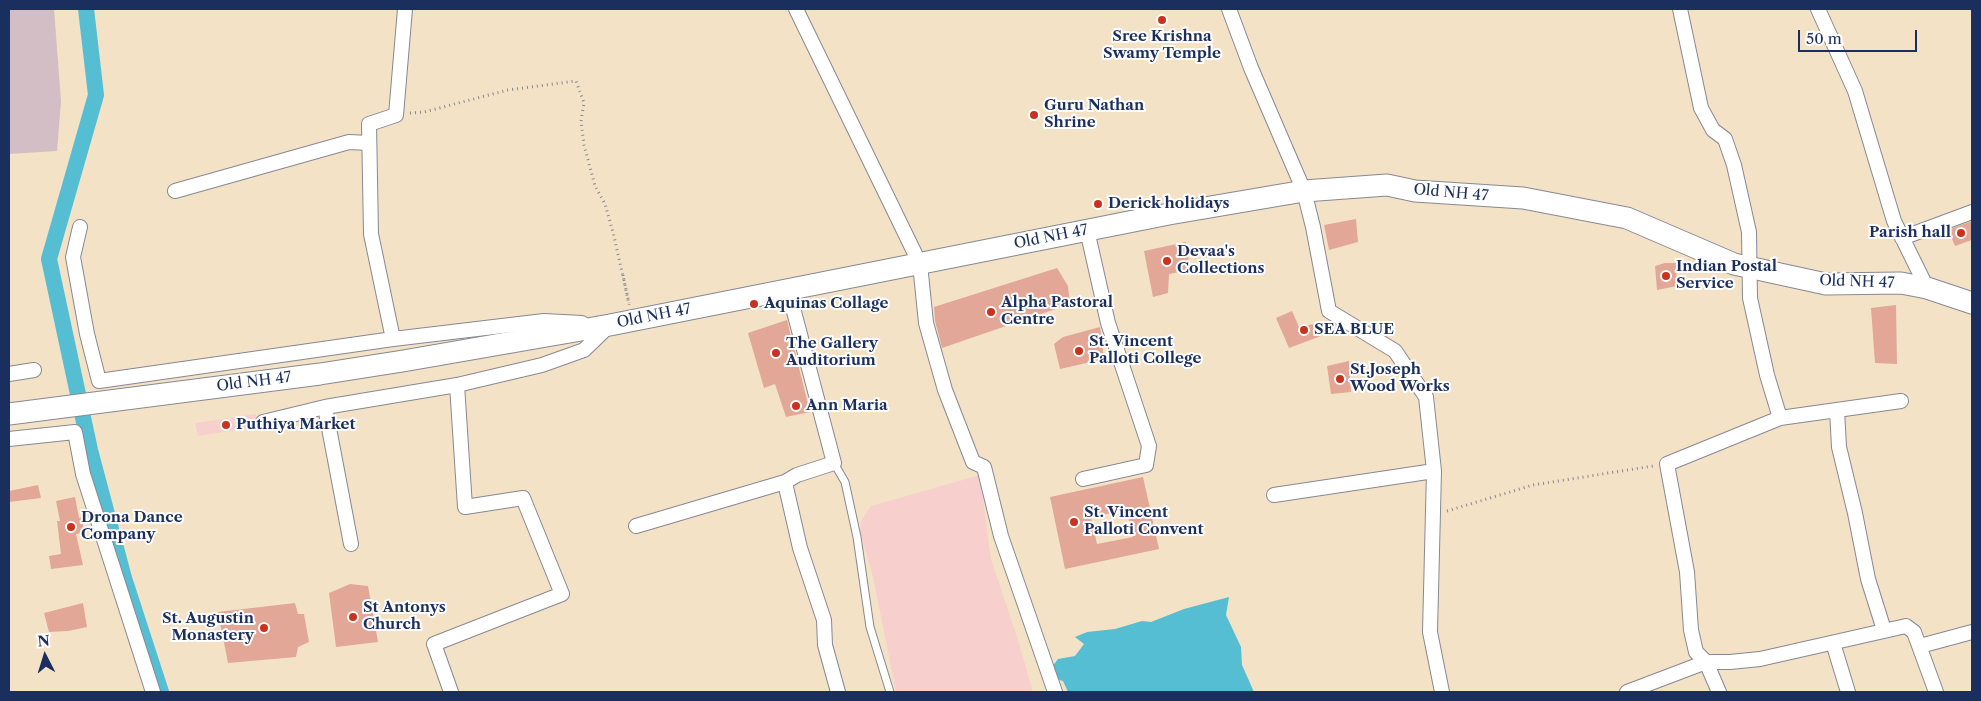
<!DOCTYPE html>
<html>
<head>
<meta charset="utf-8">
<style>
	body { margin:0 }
	#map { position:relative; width:1981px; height:701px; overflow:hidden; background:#f4e2c7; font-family:"Libre Caslon Text",serif }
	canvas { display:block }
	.frame { position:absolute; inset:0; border:10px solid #1b2f5e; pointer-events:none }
	.north { position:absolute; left:20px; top:631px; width:50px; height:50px; -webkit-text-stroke:4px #fff; paint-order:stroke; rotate:355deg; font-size:14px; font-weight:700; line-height:20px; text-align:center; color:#1b2f5e }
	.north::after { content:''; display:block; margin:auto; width:18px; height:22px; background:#1b2f5e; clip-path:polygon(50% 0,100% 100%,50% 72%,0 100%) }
	.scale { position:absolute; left:1798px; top:30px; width:119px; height:22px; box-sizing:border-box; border:2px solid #1b2f5e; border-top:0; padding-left:6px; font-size:15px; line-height:18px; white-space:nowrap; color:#1b2f5e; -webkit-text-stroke:4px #fff; paint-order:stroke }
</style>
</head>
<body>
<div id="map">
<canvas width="1981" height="701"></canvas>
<div class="frame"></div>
<div class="north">N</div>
<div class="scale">50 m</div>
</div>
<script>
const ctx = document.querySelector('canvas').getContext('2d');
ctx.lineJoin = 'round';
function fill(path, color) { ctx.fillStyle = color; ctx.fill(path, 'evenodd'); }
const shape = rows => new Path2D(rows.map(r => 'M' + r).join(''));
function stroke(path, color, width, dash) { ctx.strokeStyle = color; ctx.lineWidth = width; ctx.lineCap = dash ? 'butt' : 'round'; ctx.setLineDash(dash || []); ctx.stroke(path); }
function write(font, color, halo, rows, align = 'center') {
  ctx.font = font + ' "Libre Caslon Text",serif'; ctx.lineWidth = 4; ctx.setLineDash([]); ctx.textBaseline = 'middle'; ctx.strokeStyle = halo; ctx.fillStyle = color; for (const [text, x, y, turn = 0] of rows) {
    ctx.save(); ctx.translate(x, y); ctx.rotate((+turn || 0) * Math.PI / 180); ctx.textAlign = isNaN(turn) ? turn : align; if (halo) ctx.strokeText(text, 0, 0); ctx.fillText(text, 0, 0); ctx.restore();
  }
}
fill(shape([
	[256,414,257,427,198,436,195,423],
	[980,475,991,559,1019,643,1033,692,896,692,873,577,860,533,861,520,871,506]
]), '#f7d0ce');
fill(shape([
	[9,9,54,9,61,101,57,151,9,154]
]), '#d2bec4');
fill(shape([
	[1229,597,1226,615,1241,647,1242,665,1254,692,1068,692,1063,681,1053,678,1052,667,1058,659,1075,656,1084,644,1075,637,1087,632,1115,629,1142,621,1151,622,1184,609]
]), '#55bed2');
stroke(shape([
	[86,9,96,95,49,259,90,450,124,578,161,692]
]), '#55bed2', 16);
fill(shape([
	[1356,219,1358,242,1329,250,1324,225],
	[1972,221,1972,240,1955,246,1948,230],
	[1186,242,1190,270,1169,274,1168,293,1153,297,1144,251],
	[1665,263,1676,263,1677,286,1657,290,1655,266],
	[1057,268,1068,286,1070,304,942,348,935,321,934,307],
	[1896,305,1897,364,1875,363,1871,308],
	[1292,311,1299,327,1323,322,1329,333,1289,348,1276,318],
	[787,320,810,412,786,417,775,384,764,388,748,333],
	[1100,327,1104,359,1060,369,1054,344,1063,337],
	[1349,361,1351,392,1331,394,1327,366],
	[1143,477,1159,549,1065,569,1050,497],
	[1127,510,1133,537,1097,544,1091,517],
	[38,485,41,498,9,502,9,491],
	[75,497,79,518,82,517,84,533,76,534,83,565,51,569,49,556,61,554,57,521,60,521,56,501],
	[350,584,368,586,378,642,336,647,329,593],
	[83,603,87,627,68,631,49,632,44,613],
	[295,603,298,614,304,614,309,642,298,647,296,657,228,663,218,612]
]), '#e2a796');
const lane = shape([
	[834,463,845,482,857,537,870,627,890,692]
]);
const street = shape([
	[405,9,396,115,369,124,371,234,393,339,544,321,582,323],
	[796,9,920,264,926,323,945,390,973,462,984,467,1001,536,1055,692],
	[1229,9,1251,68,1304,191,1313,227,1329,311,1395,351,1426,397,1434,471,1430,632,1442,692],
	[1680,9,1701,108,1713,130,1725,139,1734,165,1749,232,1750,298,1767,375,1780,418,1667,464,1687,572,1691,630,1696,652,1706,662,1730,662,1760,659,1906,626,1914,632,1936,692],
	[1818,9,1855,91,1894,221,1927,288],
	[175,191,349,142,369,143],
	[80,227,73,257,87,334,99,381,393,339],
	[1902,238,1972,212],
	[788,289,834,463,797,475,785,482,786,487,800,548,824,620,825,645,838,692],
	[9,374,34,370],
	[325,407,351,544],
	[1837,410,1839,447,1855,513,1868,579,1884,630],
	[1780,418,1901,401],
	[263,422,325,407,457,385,542,365,584,350,610,325],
	[9,439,75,432,83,474,153,692],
	[1083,479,1146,465,1149,446,1108,323,1087,230],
	[1274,495,1434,471],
	[636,526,785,482],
	[1833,643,1848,692],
	[1920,646,1972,632],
	[451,692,434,644,562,594,523,498,465,507,457,385],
	[1627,692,1706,662,1719,692]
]);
const primary = shape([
	[9,414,320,374,403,361,610,325,1169,214,1304,191,1387,185,1415,191,1523,198,1627,218,1734,264,1826,284,1901,283,1927,288,1972,303]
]);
stroke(lane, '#888892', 9);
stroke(street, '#888892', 16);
stroke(primary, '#888892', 23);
stroke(shape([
	[410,113,424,112,508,90,576,81,584,103,581,121,584,145,595,186,605,204,613,232,629,303],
	[623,275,629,305],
	[1447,511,1533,485,1653,466]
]), '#888892', 3, [1, 4]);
stroke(lane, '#fff', 7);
stroke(street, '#fff', 14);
stroke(primary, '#fff', 21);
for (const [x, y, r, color] of [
	[1162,20,5,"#c8321e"],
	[1034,115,5,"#c8321e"],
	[1098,204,5,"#c8321e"],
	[1961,233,5,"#c8321e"],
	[1167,261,5,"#c8321e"],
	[1666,276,5,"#c8321e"],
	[754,304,5,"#c8321e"],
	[991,312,5,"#c8321e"],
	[1304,330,5,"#c8321e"],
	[1079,351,5,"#c8321e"],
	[776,353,5,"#c8321e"],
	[1340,379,5,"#c8321e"],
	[796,406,5,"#c8321e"],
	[226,425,5,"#c8321e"],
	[1074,522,5,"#c8321e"],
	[71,527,5,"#c8321e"],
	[353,617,5,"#c8321e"],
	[264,628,5,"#c8321e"]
]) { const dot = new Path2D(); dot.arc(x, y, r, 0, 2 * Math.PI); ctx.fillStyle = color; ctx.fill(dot); stroke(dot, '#fff', 2); }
write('bold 15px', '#1b2f5e', '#fff', [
	["Sree Krishna",1162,37,"center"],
	["Swamy Temple",1162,54,"center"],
	["Guru Nathan",1044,106],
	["Shrine",1044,123],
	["Derick holidays",1108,204],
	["Parish hall",1951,233,"right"],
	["Devaa's",1177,252],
	["Collections",1177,269],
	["Indian Postal",1676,267],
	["Service",1676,284],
	["Alpha Pastoral",1001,303],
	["Centre",1001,320],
	["Aquinas Collage",764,304],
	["SEA BLUE",1314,330],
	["St. Vincent",1089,342],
	["Palloti College",1089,359],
	["The Gallery",786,344],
	["Auditorium",786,361],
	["St.Joseph",1350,370],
	["Wood Works",1350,387],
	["Ann Maria",806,406],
	["Puthiya Market",236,425],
	["St. Vincent",1084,513],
	["Palloti Convent",1084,530],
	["Drona Dance",81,518],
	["Company",81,535],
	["St Antonys",363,608],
	["Church",363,625],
	["St. Augustin",254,619,"right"],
	["Monastery",254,636,"right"]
], 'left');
write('15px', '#1b2f5e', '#fff', [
	["Old NH 47",1451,193,5],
	["Old NH 47",1051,237,-11],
	["Old NH 47",1857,282,2],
	["Old NH 47",654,316,-11],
	["Old NH 47",254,382,-7]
]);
</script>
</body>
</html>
